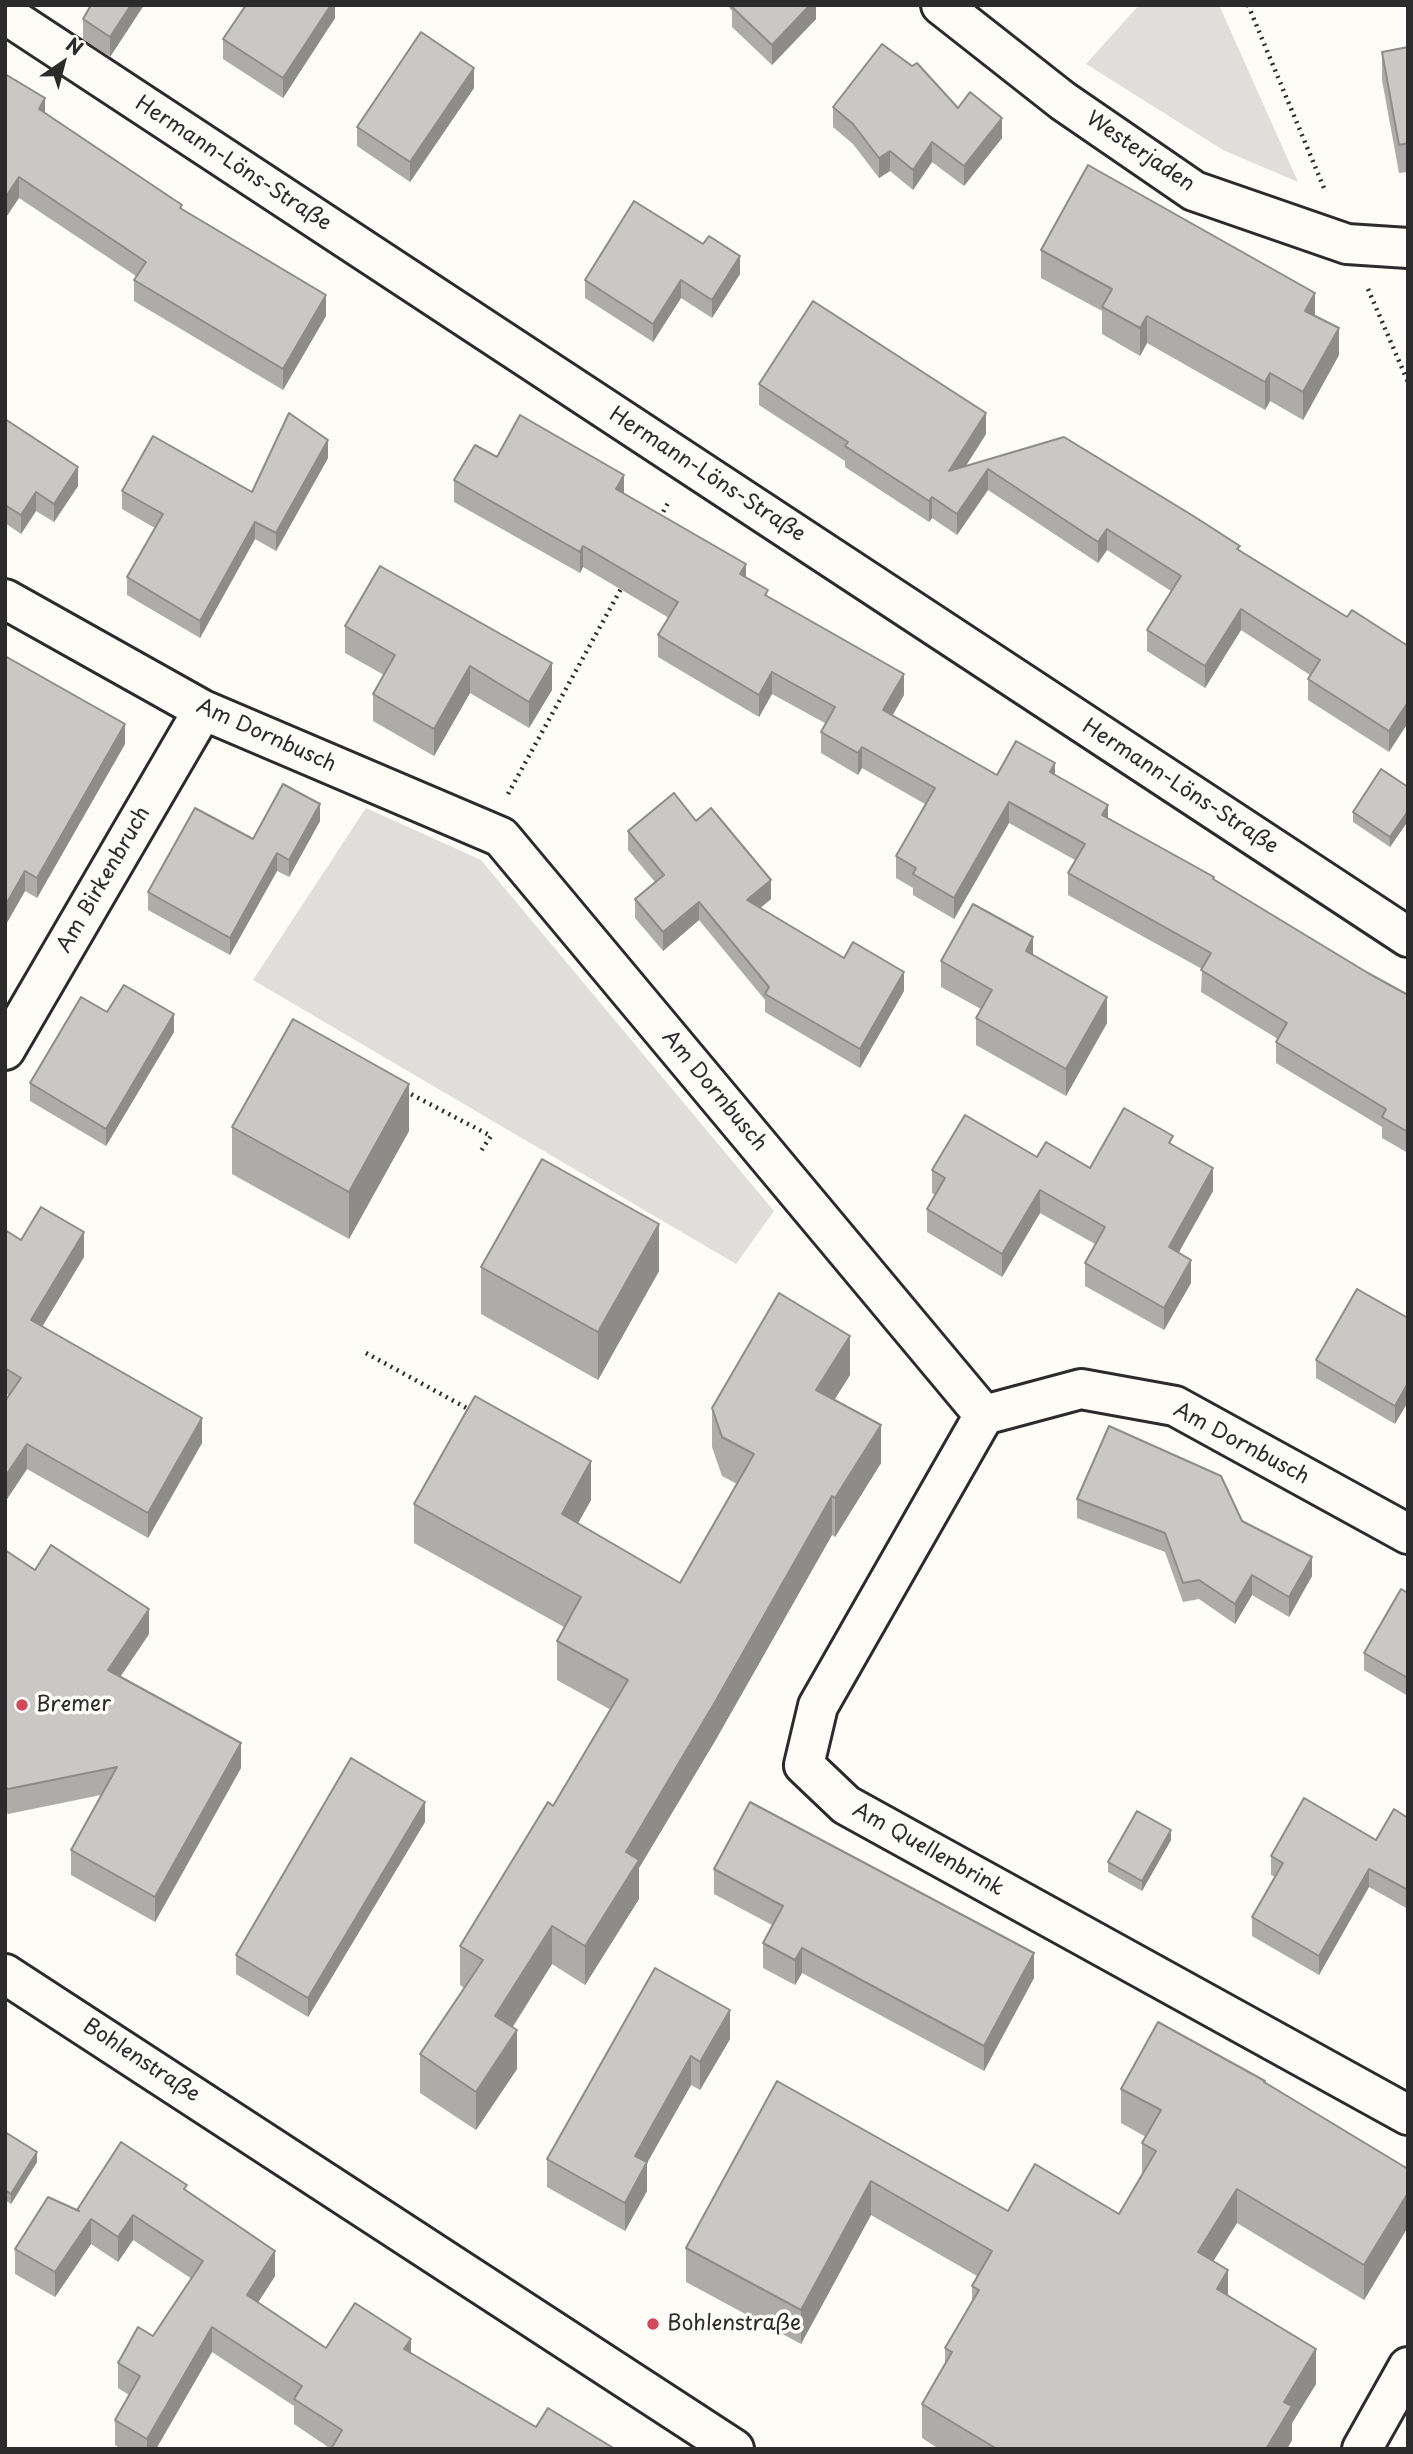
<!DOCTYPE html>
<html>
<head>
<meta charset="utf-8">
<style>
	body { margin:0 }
	#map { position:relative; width:1413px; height:2454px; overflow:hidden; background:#fdfcf7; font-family:"Playpen Sans",sans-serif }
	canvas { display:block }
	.frame { position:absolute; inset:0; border:7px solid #2b2b2b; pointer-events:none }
	.north { position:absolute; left:28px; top:28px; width:70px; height:70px; -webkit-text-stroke:5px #fdfcf7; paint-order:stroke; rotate:35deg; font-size:19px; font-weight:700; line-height:28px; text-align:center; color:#2b2b2b }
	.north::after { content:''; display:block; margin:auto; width:24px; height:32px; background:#2b2b2b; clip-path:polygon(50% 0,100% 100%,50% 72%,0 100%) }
</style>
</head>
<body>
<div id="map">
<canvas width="1413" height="2454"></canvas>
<div class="frame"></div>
<div class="north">N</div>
</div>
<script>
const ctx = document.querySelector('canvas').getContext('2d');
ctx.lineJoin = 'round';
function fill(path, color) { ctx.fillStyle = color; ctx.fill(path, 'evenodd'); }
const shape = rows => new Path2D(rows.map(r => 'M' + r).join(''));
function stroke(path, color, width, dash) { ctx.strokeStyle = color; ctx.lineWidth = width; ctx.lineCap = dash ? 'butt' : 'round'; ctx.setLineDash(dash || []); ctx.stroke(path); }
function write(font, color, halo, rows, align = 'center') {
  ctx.font = font + ' "Playpen Sans",sans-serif'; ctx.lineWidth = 7; ctx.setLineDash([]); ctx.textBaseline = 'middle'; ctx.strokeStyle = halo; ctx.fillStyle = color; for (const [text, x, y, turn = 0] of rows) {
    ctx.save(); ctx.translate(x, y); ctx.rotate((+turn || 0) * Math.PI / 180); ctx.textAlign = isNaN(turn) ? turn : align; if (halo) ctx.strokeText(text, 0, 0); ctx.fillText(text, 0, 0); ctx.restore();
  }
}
fill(shape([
	[1139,5,1219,5,1298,182,1223,150,1086,64],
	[366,808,481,860,774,1211,736,1264,253,980]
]), '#dfdeda');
const minor = shape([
	[941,5,1063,101,1194,191,1347,244,1408,248],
	[5,14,1408,937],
	[5,599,203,710,501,837,984,1415,1081,1389,1175,1406,1408,1534],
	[5,1050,203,710],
	[984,1415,818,1706,804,1765,846,1805,1408,2115],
	[5,1974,734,2449],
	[1362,2449,1408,2367]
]);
stroke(minor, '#2b2b2b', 44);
stroke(shape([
	[1248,5,1324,188],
	[1368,289,1408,382],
	[660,518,669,501],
	[508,794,622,587],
	[405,1091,491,1136,481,1151],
	[366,1353,472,1411]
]), '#2b2b2b', 4.5, [2, 5]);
stroke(minor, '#fdfcf7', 38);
fill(shape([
	[144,5,110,57,83,39,83,19],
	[335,5,335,18,283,98,223,59,223,39],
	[727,5,816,5,816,19,772,65,732,27,732,11],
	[1408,47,1408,172,1399,173,1382,80,1382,52],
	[5,74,45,113,182,209,326,316,283,390,134,301,134,280,136,276,19,198],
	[474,88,410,182,357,146,357,127],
	[833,107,958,108,1002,138,964,186,932,162,913,190,890,171,879,178,853,144,833,127],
	[1041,250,1315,316,1339,355,1303,420,1270,401,1265,410,1147,343,1140,356,1102,334,1102,311,1041,278],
	[740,274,712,318,681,298,653,342,585,298,585,280],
	[759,384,986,434,966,466,1064,437,1240,551,1347,617,1408,646,1389,752,1308,700,1308,679,1310,675,1241,630,1205,688,1147,651,1147,630,1171,591,1107,550,1098,563,988,490,957,535,932,518,929,522,845,467,845,461,759,405],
	[5,419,78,486,54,522,36,511,21,534,5,523],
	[497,457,624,493,746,578,768,596,904,695,893,715,997,775,1055,775,1108,819,1214,880,1368,973,1408,995,1408,1153,1382,1138,1382,1127,1276,1063,1276,1042,1278,1039,1201,992,1202,969,1068,895,1068,873,1075,860,1009,823,954,919,913,895,913,888,896,878,896,856,925,804,862,768,858,775,821,753,821,732,825,723,772,694,759,717,658,657,658,635,669,618,583,567,580,573,454,502,454,480],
	[328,458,276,551,255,539,200,638,127,595,127,577,155,528,122,509,122,491,252,492],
	[345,626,552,690,529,728,470,693,434,756,373,721,373,694,384,675,345,653],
	[5,656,125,744,37,898,25,891,5,926],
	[1408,787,1408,821,1390,847,1353,822,1353,812],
	[320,821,289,877,277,871,230,955,148,910,148,892,253,839],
	[696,821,771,899,760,908,844,958,904,991,860,1068,765,1012,765,1000,699,920,663,951,635,918,635,899,655,882,628,850,628,831],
	[1033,955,1107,1023,1066,1096,976,1045,976,1018,981,1009,941,987,941,961],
	[107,1012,174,1032,106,1146,30,1101,30,1083],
	[232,1127,409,1131,349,1239,232,1174],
	[1173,1145,1213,1191,1179,1252,1191,1283,1164,1330,1085,1286,1085,1263,1095,1244,1040,1213,1002,1277,927,1232,927,1209,935,1195,932,1193,932,1170,1037,1157,1090,1168],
	[5,1230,21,1240,84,1257,42,1327,202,1443,148,1538,27,1469,5,1502,5,1401,9,1395,5,1393],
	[481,1267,659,1271,598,1380,481,1314],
	[1408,1318,1395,1424,1316,1378,1316,1360],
	[850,1375,834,1400,881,1463,835,1537,832,1535,715,1741,639,1868,639,1899,585,1985,552,1964,513,2027,517,2069,476,2130,420,2093,420,2054,464,1988,460,1985,460,1946,553,1806,611,1710,557,1680,557,1641,564,1627,414,1543,414,1504,591,1500,578,1523,680,1583,737,1484,722,1476,712,1447,712,1408],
	[1077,1499,1242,1521,1312,1576,1289,1617,1252,1595,1235,1624,1199,1599,1183,1602,1165,1552,1077,1518],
	[5,1550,35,1570,149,1634,120,1677,241,1768,155,1922,71,1875,71,1850,101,1795,8,1814,5,1812],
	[1408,1593,1408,1696,1364,1670,1364,1653],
	[1408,1818,1408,1909,1369,1887,1319,1975,1252,1936,1252,1917,1275,1877,1271,1875,1271,1856,1376,1840],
	[425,1822,308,2017,236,1974,236,1955],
	[1171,1840,1142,1891,1108,1872,1108,1862],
	[714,1869,1034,1978,984,2071,802,1973,795,1985,763,1968,763,1943,772,1925,714,1894],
	[655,1968,730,2039,700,2090,691,2085,647,2163,647,2191,625,2231,547,2187,547,2159],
	[777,2081,1008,2211,1119,2214,1142,2175,1142,2143,1146,2137,1121,2123,1121,2089,1265,2083,1408,2169,1408,2227,1364,2300,1237,2223,1213,2261,1228,2296,1316,2384,1292,2423,1292,2440,1287,2449,939,2449,922,2438,922,2404,945,2365,945,2348,972,2302,972,2286,977,2276,871,2215,801,2344,686,2282,686,2248],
	[5,2132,37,2162,11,2204,5,2200],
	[187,2192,275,2276,258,2302,326,2348,411,2354,536,2427,615,2449,331,2449,294,2424,294,2406,212,2352,156,2449,121,2449,115,2445,115,2420,129,2395,118,2388,118,2363,153,2336,192,2279,133,2240,118,2262,91,2244,55,2297,15,2274,15,2249,77,2210]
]), '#adaca9');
fill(shape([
	[131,5,144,5,110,57,110,37],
	[331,5,335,5,335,18,283,98,283,78],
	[810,5,816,5,816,19,772,65,772,45],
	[474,68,474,88,410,182,410,162],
	[45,98,45,120,39,109],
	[1002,118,1002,138,964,186,964,166],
	[932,142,932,162,913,190,913,170],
	[890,151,890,171,879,178,879,158],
	[19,177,19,198,5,219,5,198],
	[740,256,740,274,712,318,712,300],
	[681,280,681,298,653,342,653,324],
	[1315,293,1315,320,1305,311],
	[326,295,326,316,283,390,283,369],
	[1147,316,1147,343,1140,356,1140,328],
	[1339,328,1339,355,1303,420,1303,392],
	[1270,373,1270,401,1265,410,1265,382],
	[986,413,986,434,949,492,949,471],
	[328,440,328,458,276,551,276,533],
	[78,467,78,486,54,522,54,504],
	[988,469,988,490,957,535,957,514],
	[624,475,624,496,616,489],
	[36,492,36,511,21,534,21,515],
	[932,497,932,518,929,522,929,501],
	[255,522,255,539,200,638,200,621],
	[1107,529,1107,550,1098,563,1098,542],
	[583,546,583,567,580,573,580,552],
	[746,564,746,585,740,574],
	[1241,609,1241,630,1205,688,1205,666],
	[552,663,552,690,529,728,529,702],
	[470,666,470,693,434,756,434,729],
	[772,672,772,694,759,717,759,695],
	[904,674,904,695,883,731,883,710],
	[1408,702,1408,723,1389,752,1389,731],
	[125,724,125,744,37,898,37,878],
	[862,747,862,768,858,775,858,753],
	[1055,763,1055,785,1050,772],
	[1009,802,1009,823,954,919,954,898],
	[320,804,320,821,289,877,289,860],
	[1108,805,1108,827,1102,815],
	[1408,811,1408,821,1390,847,1390,837],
	[277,853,277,871,230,955,230,938],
	[25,871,25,891,5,926,5,906],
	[771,880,771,899,747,919,747,900],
	[699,902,699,920,663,951,663,932],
	[1033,937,1033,964,1026,951],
	[904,972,904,991,860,1068,860,1049],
	[1107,997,1107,1023,1066,1096,1066,1069],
	[174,1014,174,1032,106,1146,106,1129],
	[409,1084,409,1131,349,1239,349,1192],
	[1213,1168,1213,1191,1169,1270,1169,1247],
	[1040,1190,1040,1213,1002,1277,1002,1254],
	[659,1224,659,1271,598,1380,598,1332],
	[84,1232,84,1257,31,1345,31,1320],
	[1191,1260,1191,1283,1164,1330,1164,1308],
	[850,1336,850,1375,816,1429,816,1390],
	[1408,1383,1408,1402,1395,1424,1395,1406],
	[202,1418,202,1443,148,1538,148,1513],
	[881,1425,881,1463,835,1537,835,1498],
	[27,1444,27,1469,5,1502,5,1477],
	[591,1461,591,1500,562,1552,562,1514],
	[832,1496,832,1535,715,1741,639,1868,639,1899,585,1985,585,1946,626,1852],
	[1312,1557,1312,1576,1289,1617,1289,1597],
	[1252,1575,1252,1595,1235,1624,1235,1604],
	[149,1609,149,1634,108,1695,108,1670],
	[241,1743,241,1768,155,1922,155,1897],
	[425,1802,425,1822,308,2017,308,1998],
	[1171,1830,1171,1840,1142,1891,1142,1881],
	[1369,1869,1369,1887,1319,1975,1319,1956],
	[552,1926,552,1964,495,2054,495,2016],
	[802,1948,802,1973,795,1985,795,1960],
	[1034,1953,1034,1978,984,2071,984,2046],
	[730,2010,730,2039,700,2090,700,2062],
	[517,2030,517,2069,476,2130,476,2092],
	[691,2056,691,2085,647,2163,647,2191,625,2231,625,2203,635,2156],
	[37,2152,37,2162,11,2204,11,2194],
	[871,2181,871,2215,801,2344,801,2310],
	[1237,2189,1237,2223,1198,2286,1198,2252],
	[1408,2193,1408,2227,1364,2300,1364,2265],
	[133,2215,133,2240,118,2262,118,2237],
	[91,2219,91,2244,55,2297,55,2272],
	[275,2251,275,2276,247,2320,247,2295],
	[1228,2270,1228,2305,1217,2289],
	[212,2327,212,2352,156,2449,147,2449,147,2439],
	[411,2339,411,2364,404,2349],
	[1316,2349,1316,2384,1292,2423,1292,2440,1287,2449,1266,2449,1284,2402]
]), '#8d8c89');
const building = shape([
	[91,5,131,5,110,37,83,19,91,5],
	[246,5,331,5,283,78,223,39,246,5],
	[734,5,810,5,772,45,732,7,734,5],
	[421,32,474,68,410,162,357,127,421,32],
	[882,44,912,66,917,63,958,108,970,92,1002,118,964,166,932,142,913,170,890,151,879,158,853,124,833,107,882,44],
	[1408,47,1408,143,1399,145,1382,52,1408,47],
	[5,74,45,98,39,109,182,205,180,208,326,295,283,369,134,280,146,262,19,177,5,198,5,74],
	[1088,165,1315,293,1305,311,1339,328,1303,392,1270,373,1265,382,1147,316,1140,328,1102,307,1112,289,1041,250,1088,165],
	[634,201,703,244,709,236,740,256,712,300,681,280,653,324,585,280,634,201],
	[813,301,986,413,949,471,1064,437,1195,517,1240,546,1237,549,1347,617,1352,610,1408,646,1408,702,1389,731,1308,679,1320,660,1241,609,1205,666,1147,630,1181,576,1107,529,1098,542,988,469,957,514,932,497,929,501,845,446,848,442,759,384,813,301],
	[289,413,328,440,276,533,255,522,200,621,127,577,163,514,122,491,153,436,252,492,289,413],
	[520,415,624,475,616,489,746,564,740,574,768,590,765,595,904,674,883,710,997,775,1016,741,1055,763,1050,772,1108,805,1102,815,1214,877,1213,879,1368,973,1408,995,1408,1132,1382,1117,1386,1109,1276,1042,1287,1023,1201,970,1211,953,1068,873,1085,844,1009,802,954,898,913,874,916,868,896,856,935,788,862,747,858,753,821,732,835,707,772,672,759,695,658,635,678,602,583,546,580,552,454,480,475,445,497,457,520,415],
	[5,419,78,467,54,504,36,492,21,515,5,505,5,419],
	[380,566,552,663,529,702,470,666,434,729,373,694,395,655,345,626,380,566],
	[5,656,125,724,37,878,25,871,5,906,5,656],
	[1381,769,1408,787,1408,811,1390,837,1353,812,1381,769],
	[283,784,320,804,289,860,277,853,230,938,148,892,195,808,253,839,283,784],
	[674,793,696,821,711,808,771,880,747,900,844,958,853,942,904,972,860,1049,765,994,769,987,699,902,663,932,635,899,664,875,628,831,674,793],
	[973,904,1033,937,1026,951,1107,997,1066,1069,976,1018,992,990,941,961,973,904],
	[124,985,174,1014,106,1129,30,1083,81,997,107,1012,124,985],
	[293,1019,409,1084,349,1192,232,1127,293,1019],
	[1124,1108,1173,1136,1169,1143,1213,1168,1169,1247,1191,1260,1164,1308,1085,1263,1105,1227,1040,1190,1002,1254,927,1209,945,1178,932,1170,965,1115,1037,1157,1046,1142,1090,1168,1124,1108],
	[542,1159,659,1224,598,1332,481,1267,542,1159],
	[41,1207,84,1232,31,1320,202,1418,148,1513,27,1444,5,1477,5,1401,21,1378,5,1368,5,1230,21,1240,41,1207],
	[1357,1289,1408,1318,1408,1383,1395,1406,1316,1360,1357,1289],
	[779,1293,850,1336,816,1390,881,1425,835,1498,832,1496,715,1702,626,1852,639,1860,585,1946,552,1926,495,2016,517,2030,476,2092,420,2054,483,1960,460,1946,548,1802,553,1806,628,1680,557,1641,581,1597,414,1504,475,1396,591,1461,562,1514,680,1583,754,1454,722,1437,712,1408,779,1293],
	[1109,1426,1221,1476,1242,1521,1312,1557,1289,1597,1252,1575,1235,1604,1199,1580,1183,1583,1165,1533,1077,1499,1109,1426],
	[51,1545,149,1609,108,1670,241,1743,155,1897,71,1850,117,1767,8,1789,5,1787,5,1550,35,1570,51,1545],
	[1401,1589,1408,1593,1408,1678,1364,1653,1401,1589],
	[351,1758,425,1802,308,1998,236,1955,351,1758],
	[1304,1798,1376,1840,1394,1809,1408,1818,1408,1890,1369,1869,1319,1956,1252,1917,1283,1863,1271,1856,1304,1798],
	[750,1802,1034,1953,984,2046,802,1948,795,1960,763,1943,783,1906,714,1869,750,1802],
	[1137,1811,1171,1830,1142,1881,1108,1862,1137,1811],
	[655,1968,730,2010,700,2062,691,2056,635,2156,647,2162,625,2203,547,2159,655,1968],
	[1158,2022,1265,2081,1264,2082,1408,2169,1408,2193,1364,2265,1237,2189,1198,2252,1228,2270,1217,2289,1316,2349,1284,2402,1292,2406,1266,2449,997,2449,922,2404,952,2352,945,2348,979,2290,972,2286,992,2251,871,2181,801,2310,686,2248,777,2081,1008,2211,1035,2164,1119,2214,1156,2151,1142,2143,1161,2110,1121,2089,1158,2022],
	[5,2132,37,2152,11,2194,5,2190,5,2132],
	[121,2142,187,2185,184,2189,275,2251,247,2295,326,2348,355,2303,411,2339,404,2349,536,2427,548,2408,615,2449,331,2449,342,2430,294,2399,302,2386,212,2327,147,2439,115,2420,140,2376,118,2363,138,2327,153,2336,203,2261,133,2215,118,2237,91,2219,55,2272,15,2249,48,2197,79,2211,77,2210,121,2142]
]);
fill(building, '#c9c8c4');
stroke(building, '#8d8c89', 2);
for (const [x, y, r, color] of [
	[22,1705,7,"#d1495b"],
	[653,2324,7,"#d1495b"]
]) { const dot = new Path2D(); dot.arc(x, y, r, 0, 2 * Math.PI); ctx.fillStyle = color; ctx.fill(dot); stroke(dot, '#fdfcf7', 2.5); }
write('21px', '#2b2b2b', '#fdfcf7', [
	["Westerjaden",1140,152,34],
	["Hermann-Löns-Straße",233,164,33],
	["Hermann-Löns-Straße",707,475,33],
	["Am Dornbusch",266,736,24],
	["Hermann-Löns-Straße",1180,787,33],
	["Am Birkenbruch",104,880,-60],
	["Am Dornbusch",714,1091,50],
	["Am Dornbusch",1241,1444,28],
	["Am Quellenbrink",928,1850,29],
	["Bohlenstraße",141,2061,33]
]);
write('21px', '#2b2b2b', '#fdfcf7', [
	["Bremer",36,1705],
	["Bohlenstraße",667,2324]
], 'left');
</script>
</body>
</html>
